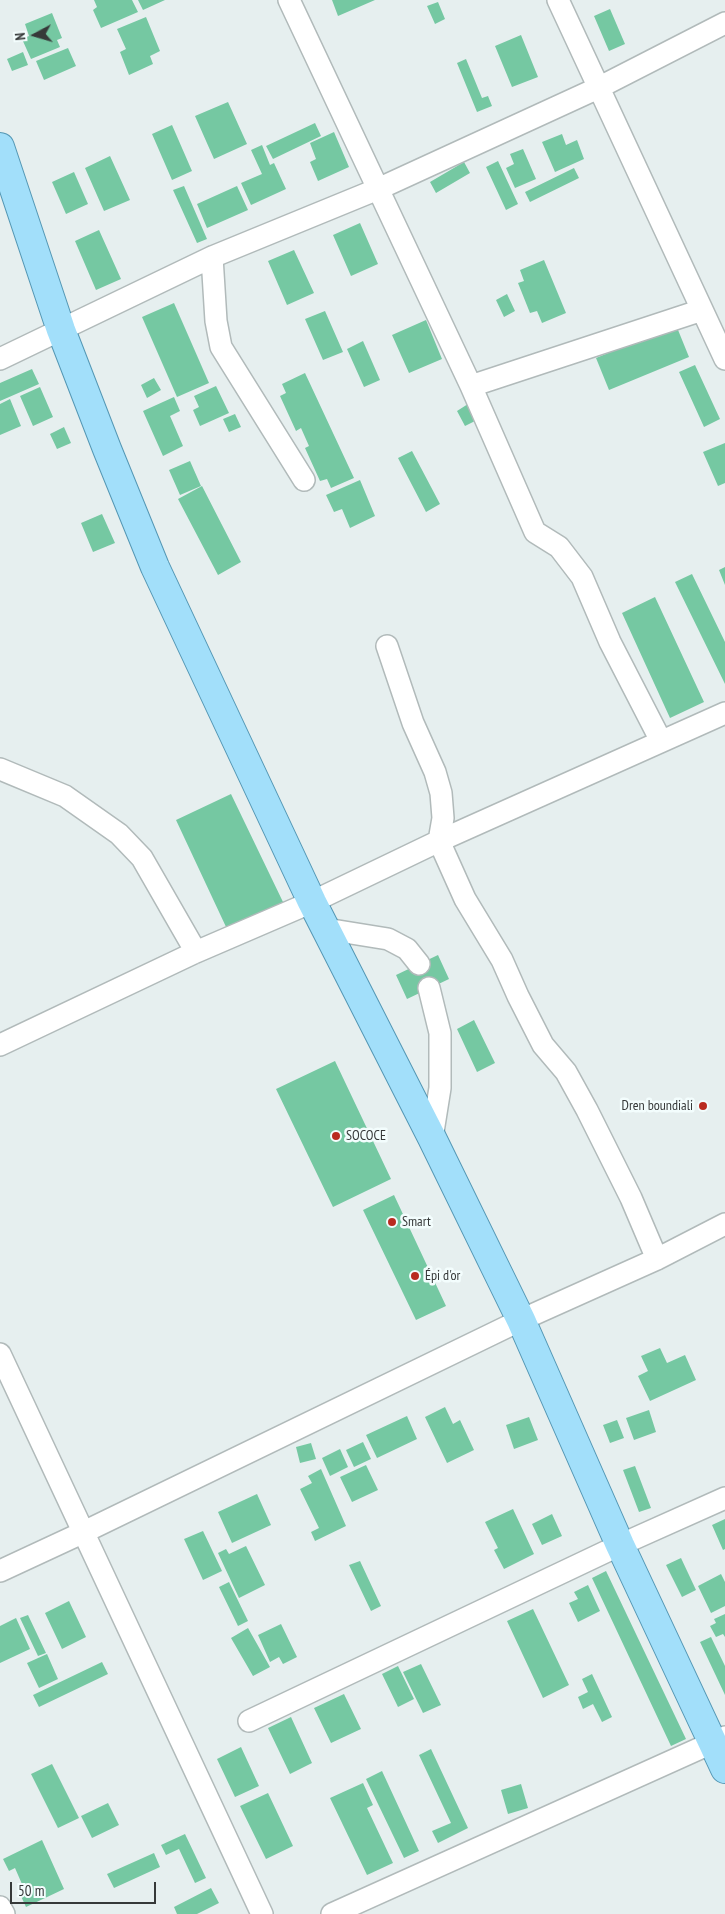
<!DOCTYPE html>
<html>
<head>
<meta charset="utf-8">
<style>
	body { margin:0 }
	#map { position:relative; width:725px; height:1914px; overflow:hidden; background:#e6efef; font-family:"PT Sans Narrow",sans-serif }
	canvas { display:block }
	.north { position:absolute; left:10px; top:10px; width:50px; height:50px; -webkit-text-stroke:4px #f3fdfd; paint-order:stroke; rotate:264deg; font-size:14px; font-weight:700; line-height:20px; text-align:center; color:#363939 }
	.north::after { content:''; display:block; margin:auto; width:18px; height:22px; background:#363939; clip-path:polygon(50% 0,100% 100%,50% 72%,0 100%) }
	.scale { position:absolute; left:10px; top:1882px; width:146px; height:22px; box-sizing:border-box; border:2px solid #363939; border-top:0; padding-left:6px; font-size:15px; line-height:18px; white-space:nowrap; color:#363939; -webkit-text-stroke:4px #f3fdfd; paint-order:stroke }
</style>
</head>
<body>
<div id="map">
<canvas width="725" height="1914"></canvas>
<div class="north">N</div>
<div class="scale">50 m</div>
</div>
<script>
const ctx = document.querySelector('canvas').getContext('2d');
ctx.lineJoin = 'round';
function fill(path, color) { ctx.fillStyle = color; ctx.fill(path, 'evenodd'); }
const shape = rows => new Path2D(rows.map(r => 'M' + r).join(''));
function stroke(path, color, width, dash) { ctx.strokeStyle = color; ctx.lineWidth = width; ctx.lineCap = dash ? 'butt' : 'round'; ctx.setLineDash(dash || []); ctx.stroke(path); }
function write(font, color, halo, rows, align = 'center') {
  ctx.font = font + ' "PT Sans Narrow",sans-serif'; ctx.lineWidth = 5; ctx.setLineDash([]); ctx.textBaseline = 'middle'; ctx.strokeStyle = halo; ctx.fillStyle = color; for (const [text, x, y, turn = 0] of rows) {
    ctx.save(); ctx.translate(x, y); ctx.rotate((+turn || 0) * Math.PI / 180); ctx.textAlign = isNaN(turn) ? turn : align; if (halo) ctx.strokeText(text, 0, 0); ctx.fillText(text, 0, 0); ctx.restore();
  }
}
fill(shape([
	[94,0,132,0,138,12,101,28,93,10,97,7],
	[138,0,165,0,143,10],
	[332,0,375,0,338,16],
	[438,2,445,19,435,24,427,6],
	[610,9,625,44,609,51,594,16],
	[52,13,62,38,57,40,60,47,31,59,22,39,29,36,25,24],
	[146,17,160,51,150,56,153,64,129,75,120,52,126,49,117,29],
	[521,35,538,77,512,87,495,46],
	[68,48,76,66,44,80,36,61],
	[23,52,28,65,12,71,7,59],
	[466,59,482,98,488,96,492,106,477,112,457,63],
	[228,102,247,144,214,159,195,116],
	[315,123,321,136,273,159,266,146],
	[172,125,192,171,172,180,152,134],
	[334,132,349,167,318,181,310,162,316,159,310,143],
	[562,134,566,145,577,140,584,159,555,172,542,142],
	[262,145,270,165,274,163,286,189,251,205,241,183,262,174,251,150],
	[523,149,536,179,515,188,506,168,514,164,510,154],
	[110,156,130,200,104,211,85,168],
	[498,161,518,204,506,210,486,167],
	[464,162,470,173,436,193,430,182],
	[574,168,579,178,530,202,525,192],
	[74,172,88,204,66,214,52,182],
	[184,186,207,239,197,243,173,190],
	[237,186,248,210,207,228,197,204],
	[360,223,378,264,351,276,333,235],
	[99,230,121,279,96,290,75,241],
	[294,250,314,293,287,305,268,261],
	[544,260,566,313,542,323,537,311,530,313,518,283,524,281,520,270],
	[507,294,515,311,504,317,496,300],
	[174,303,209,383,177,397,142,317],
	[325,311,343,352,323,360,305,319],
	[426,320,442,359,409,373,392,335],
	[676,325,689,357,609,390,596,358],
	[363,341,380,380,364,387,347,349],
	[695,365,720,419,704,427,679,372],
	[32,369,39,384,0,401,0,383],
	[305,373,354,478,331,488,327,479,320,481,305,448,309,446,301,428,296,431,280,396,286,393,282,384],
	[154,378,161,390,147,398,141,385],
	[216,386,229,413,200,426,193,410,199,407,194,396],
	[40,387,53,417,33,426,20,396],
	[174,397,180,411,170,416,183,446,163,456,143,411],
	[10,399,21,426,0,435,0,404],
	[468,404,477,420,465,426,457,411],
	[235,414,241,427,229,432,223,419],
	[64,427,71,443,57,449,50,434],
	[725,443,725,483,718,486,703,452],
	[412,451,440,504,426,512,398,458],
	[190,461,201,486,180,495,169,470],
	[360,480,375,516,350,528,342,509,334,512,326,495],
	[202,486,241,562,218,575,178,499],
	[102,514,115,543,93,552,81,523],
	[725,567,725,585,719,570],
	[692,574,725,642,725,684,675,582],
	[655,597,704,702,670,718,622,613],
	[231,794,283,902,227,929,176,820],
	[438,955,449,979,407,999,396,975],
	[474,1020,495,1063,477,1072,457,1029],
	[335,1061,391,1179,333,1207,276,1089],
	[394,1195,446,1306,416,1320,363,1210],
	[660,1348,667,1363,685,1355,696,1380,650,1401,638,1376,648,1371,641,1356],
	[445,1407,453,1424,460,1420,474,1450,447,1463,425,1417],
	[649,1410,656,1432,634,1440,626,1418],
	[407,1416,417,1439,377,1458,366,1435],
	[529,1417,538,1440,514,1449,506,1425],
	[617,1420,624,1438,610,1443,603,1425],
	[363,1442,371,1459,354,1467,346,1450],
	[311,1443,316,1459,300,1463,296,1447],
	[340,1449,348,1467,330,1476,322,1458],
	[366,1465,378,1490,352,1502,340,1477],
	[635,1466,651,1508,639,1512,623,1470],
	[321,1469,346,1526,315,1541,311,1532,319,1528,300,1489,312,1483,308,1476],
	[257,1494,271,1525,232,1543,218,1512],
	[513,1509,534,1554,504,1569,494,1550,498,1548,485,1522],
	[552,1514,562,1536,542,1545,532,1524],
	[725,1519,725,1549,723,1550,712,1525],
	[203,1531,222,1571,203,1580,184,1539],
	[246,1546,265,1585,239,1598,218,1553,226,1549,229,1554],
	[681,1558,696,1590,682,1597,666,1565],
	[360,1561,381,1606,371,1611,349,1565],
	[606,1571,686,1739,671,1746,592,1578],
	[721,1574,725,1582,725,1606,711,1613,698,1586],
	[229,1582,248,1621,238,1626,219,1587],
	[588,1585,600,1611,578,1622,569,1603,578,1599,574,1592],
	[69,1601,86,1637,62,1649,45,1613],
	[533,1609,569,1685,543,1698,507,1621],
	[725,1614,725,1637,723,1634,716,1637,710,1626,716,1623,714,1619],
	[28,1615,46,1653,38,1656,20,1618],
	[16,1618,30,1649,0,1663,0,1626],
	[281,1624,297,1657,283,1664,279,1657,270,1662,258,1635],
	[248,1628,270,1667,253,1676,231,1638],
	[711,1637,725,1666,725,1695,700,1642],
	[47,1654,58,1679,39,1688,27,1663],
	[102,1662,108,1674,39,1707,33,1695],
	[421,1664,441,1705,423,1713,403,1672],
	[398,1666,414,1699,398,1707,382,1674],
	[592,1674,612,1717,602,1722,593,1704,583,1709,578,1697,588,1692,582,1679],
	[344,1694,361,1729,331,1743,314,1708],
	[291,1717,312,1763,290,1774,268,1728],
	[241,1747,259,1786,235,1797,217,1759],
	[431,1749,468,1828,438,1843,432,1831,451,1823,419,1755],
	[52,1764,79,1818,58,1828,31,1774],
	[382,1771,419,1851,404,1858,366,1779],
	[363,1783,373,1805,367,1808,393,1863,367,1875,330,1798],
	[521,1784,528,1808,508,1814,501,1790],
	[268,1793,293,1846,266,1859,240,1806],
	[108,1803,119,1825,92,1838,81,1816],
	[185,1834,206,1878,195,1883,179,1849,166,1855,161,1845],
	[42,1840,64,1889,26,1907,20,1894,25,1891,15,1868,9,1871,3,1859],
	[154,1853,160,1867,114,1888,107,1874],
	[211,1888,219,1903,197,1914,177,1914,174,1907]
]), '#75c8a2');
const minor = shape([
	[289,0,471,386,535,532,559,547,582,577,610,642,661,741],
	[558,0,725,359],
	[212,257,216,321,221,347,304,480],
	[0,359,212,257,378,189,598,88,725,23],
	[471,386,702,310],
	[387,646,413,723,435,772,441,793,443,818,439,841,465,899,502,960,518,996,543,1045,566,1072,587,1110,631,1198,657,1259],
	[0,769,65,796,119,834,142,858,196,952],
	[326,929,388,939,407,949,419,964],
	[429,988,440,1033,440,1088,432,1138],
	[0,1045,196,952,312,902,439,841,725,713],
	[0,1354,262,1914],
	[0,1571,84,1532,521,1320,657,1259,725,1224],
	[249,1721,620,1545,725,1498],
	[0,1907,4,1914],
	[332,1914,725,1737]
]);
const major = shape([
	[0,147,61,330,107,449,155,567,312,902,432,1138,521,1320,620,1545,725,1769]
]);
stroke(minor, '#b1baba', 24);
stroke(major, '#5497b4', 30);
stroke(minor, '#fff', 21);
stroke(major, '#a2dffa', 28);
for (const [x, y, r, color] of [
	[703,1106,5,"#b92b20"],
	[336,1136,5,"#b92b20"],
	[392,1222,5,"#b92b20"],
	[415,1276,5,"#b92b20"]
]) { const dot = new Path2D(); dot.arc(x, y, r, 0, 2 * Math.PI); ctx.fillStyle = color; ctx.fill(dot); stroke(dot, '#f3fdfd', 2); }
write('14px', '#363939', '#f3fdfd', [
	["Dren boundiali",693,1106,"right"],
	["SOCOCE",346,1136],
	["Smart",402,1222],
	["Épi d'or",425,1276]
], 'left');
</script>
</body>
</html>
